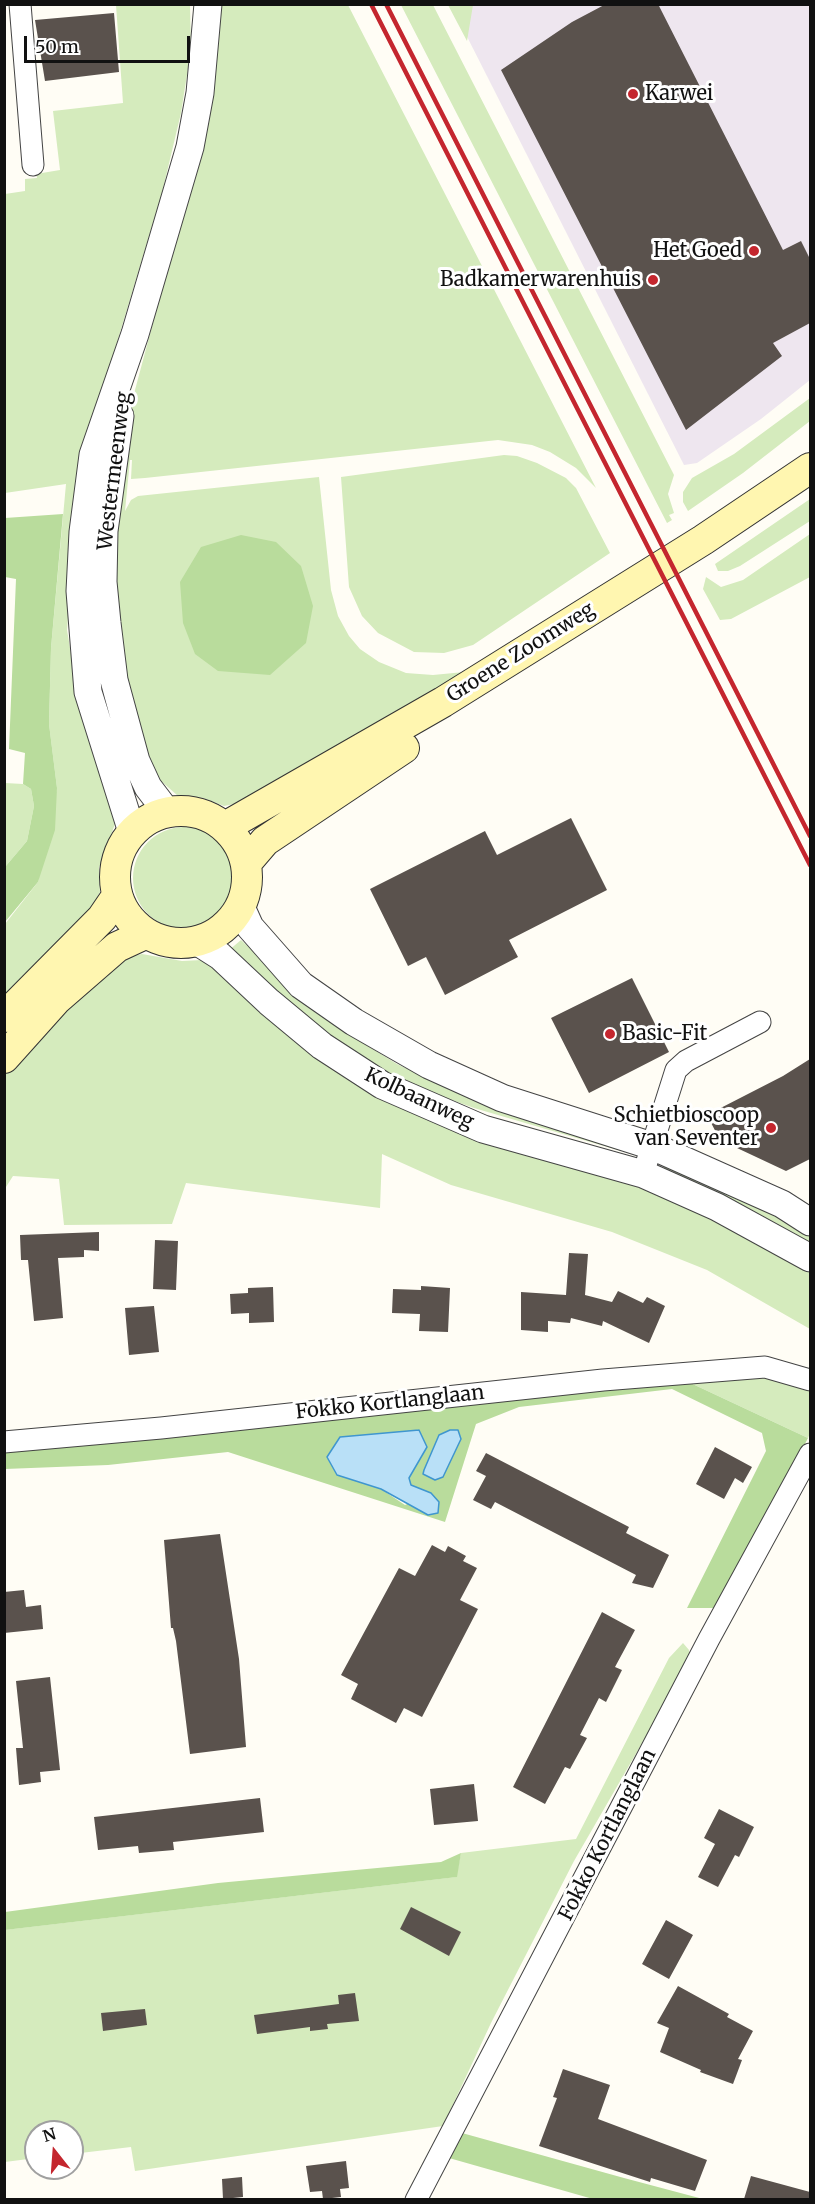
<!DOCTYPE html>
<html>
<head>
<meta charset="utf-8">
<style>
	body { margin:0 }
	#map { position:relative; width:815px; height:2204px; overflow:hidden; background:#fffdf5; font-family:Merriweather,serif }
	canvas { display:block }
	.frame { position:absolute; inset:0; border:6px solid #111; pointer-events:none }
	.north { position:absolute; left:24px; top:2120px; width:60px; height:60px; box-sizing:border-box; background:#fff; border:2px solid #a0a0a0; border-radius:50%; rotate:343deg; font-size:16px; font-weight:700; line-height:24px; text-align:center; color:#111 }
	.north::after { content:''; display:block; margin:auto; width:21px; height:27px; background:#c4262e; clip-path:polygon(50% 0,100% 100%,50% 72%,0 100%) }
	.scale { position:absolute; left:24px; top:36px; width:166px; height:27px; box-sizing:border-box; border:3px solid #111; border-top:0; padding-left:8px; font-size:18px; line-height:21px; white-space:nowrap; color:#111; -webkit-text-stroke:4px #fff; paint-order:stroke }
</style>
</head>
<body>
<div id="map">
<canvas width="815" height="2204"></canvas>
<div class="frame"></div>
<div class="north">N</div>
<div class="scale">50 m</div>
</div>
<script>
const ctx = document.querySelector('canvas').getContext('2d');
ctx.lineJoin = 'round';
function fill(path, color) { ctx.fillStyle = color; ctx.fill(path, 'evenodd'); }
const shape = rows => new Path2D(rows.map(r => 'M' + r).join(''));
function stroke(path, color, width, dash) { ctx.strokeStyle = color; ctx.lineWidth = width; ctx.lineCap = dash ? 'butt' : 'round'; ctx.setLineDash(dash || []); ctx.stroke(path); }
function write(font, color, halo, rows, align = 'center') {
  ctx.font = font + ' Merriweather,serif'; ctx.lineWidth = 6; ctx.setLineDash([]); ctx.textBaseline = 'middle'; ctx.strokeStyle = halo; ctx.fillStyle = color; for (const [text, x, y, turn = 0] of rows) {
    ctx.save(); ctx.translate(x, y); ctx.rotate((+turn || 0) * Math.PI / 180); ctx.textAlign = isNaN(turn) ? turn : align; if (halo) ctx.strokeText(text, 0, 0); ctx.fillText(text, 0, 0); ctx.restore();
  }
}
fill(shape([
	[451,5,810,5,810,380,761,419,697,463,684,465]
]), '#eee6ef');
fill(shape([
	[116,5,190,5,191,49,181,113,162,193,85,449,76,512,67,630,79,701,109,798,115,824,99,868,100,892,88,916,5,1004,5,924,38,882,57,788,49,724,51,648,66,484,5,493,5,194,25,191,25,179,37,178,36,174,60,170,53,111,123,103],
	[219,5,348,5,596,488,576,468,550,452,532,445,498,440,145,478,131,479,132,460,130,460,125,511,131,500,138,496,319,477,331,590,338,616,349,636,360,649,379,662,406,673,433,675,464,672,255,800,224,806,203,798,178,796,160,780,147,759,123,688,109,594,113,499,131,405,181,218],
	[401,5,433,5,672,471,674,475,668,494,674,513,669,515,672,520,667,523],
	[448,5,473,5,467,41],
	[810,398,810,421,743,473,688,511,683,502,683,492,692,478,734,454],
	[504,455,517,456,537,463,566,478,576,488,610,553,473,645,444,653,414,652,378,633,362,616,349,587,341,477],
	[810,499,810,521,740,566,728,571,718,571,715,564],
	[810,534,810,577,731,619,720,620,703,589,706,577,721,587,743,580],
	[5,783,23,784,31,789,34,806,27,841,5,867],
	'133 878a51 51 0 1 1 102 0a51 51 0 1 1-102 0Z',
	[241,940,332,1024,397,1064,474,1100,632,1150,621,1151,474,1108,391,1078,356,1060,228,951],
	[142,954,182,961,202,960,224,970,339,1065,654,1188,810,1264,810,1329,707,1270,612,1232,451,1185,382,1154,380,1208,186,1183,172,1224,64,1225,59,1179,13,1176,6,1187,5,1292,5,1073,31,1040,116,959],
	[665,1165,810,1231,810,1251,663,1170],
	[763,1375,810,1389,810,1433,808,1438,684,1380],
	[683,1643,689,1650,690,1660,574,1861,491,2023,443,2126,135,2171,131,2147,72,2154,72,2132,36,2132,36,2158,5,2162,4,1930,456,1877,461,1853,576,1839,669,1658]
]), '#d5ebbd');
fill(shape([
	[63,514,51,648,49,724,57,788,55,830,38,882,5,922,5,867,27,841,34,806,31,789,23,784,25,753,9,749,16,579,5,577,5,518],
	[241,535,276,542,301,566,313,606,306,643,270,675,218,671,195,654,183,623,180,582,201,547],
	[684,1380,808,1438,725,1600,716,1608,687,1608,766,1451,762,1433,672,1389,519,1407,476,1424,445,1522,228,1452,108,1465,5,1469,4,1444],
	[340,1437,427,1447,409,1478,411,1485,431,1493,405,1505,381,1489,337,1475,327,1457],
	[461,1853,457,1877,5,1930,5,1912,218,1883,441,1862],
	[462,2133,624,2178,703,2199,593,2199,449,2158]
]), '#b9dc9c');
const water = shape([
	[419,1430,427,1447,409,1478,411,1485,431,1493,439,1502,438,1513,428,1515,381,1489,337,1475,327,1457,340,1437,419,1430],
	[450,1430,458,1430,461,1439,443,1477,435,1480,423,1474,424,1470,439,1435,450,1430]
]);
fill(water, '#b9e0f7');
stroke(water, '#3f96cf', 1.5);
fill(shape([
	[606,4,658,4,783,250,801,241,810,259,810,323,773,343,782,356,686,430,501,70,572,22],
	[114,13,119,72,45,81,35,20],
	[571,818,607,890,509,940,518,957,445,995,426,957,408,966,370,889,485,831,497,855],
	[632,978,669,1052,589,1093,551,1018],
	[810,1059,810,1159,786,1171,720,1140,707,1115,783,1076],
	[99,1232,99,1251,84,1250,84,1257,58,1258,63,1318,34,1321,28,1260,21,1260,20,1235],
	[155,1240,178,1241,176,1290,153,1289],
	[569,1253,588,1254,585,1295,612,1302,618,1291,643,1303,647,1297,665,1306,649,1343,603,1321,602,1326,571,1318,570,1323,548,1321,548,1332,521,1330,521,1292,566,1295],
	[421,1286,450,1288,448,1332,419,1331,420,1314,392,1313,393,1289,421,1290],
	[273,1287,274,1322,249,1323,249,1313,231,1314,230,1294,248,1293,248,1288],
	[154,1306,159,1352,129,1355,125,1308],
	[715,1447,752,1467,743,1483,735,1478,724,1499,696,1484],
	[486,1453,629,1527,626,1533,669,1555,653,1588,632,1583,636,1575,495,1502,491,1509,473,1500,486,1476,476,1471],
	[220,1534,239,1659,246,1747,190,1754,176,1641,173,1628,171,1628,164,1540],
	[432,1545,445,1552,448,1546,466,1556,463,1561,477,1568,460,1600,478,1609,422,1717,404,1708,396,1723,351,1699,358,1684,341,1675,399,1568,415,1576],
	[24,1590,26,1607,41,1605,43,1629,4,1633,4,1592],
	[602,1612,635,1630,615,1667,622,1670,606,1702,599,1698,580,1735,587,1738,570,1769,565,1767,545,1804,513,1787],
	[50,1677,60,1770,40,1772,41,1782,19,1785,16,1748,23,1748,16,1681],
	[474,1784,478,1821,434,1825,430,1789],
	[260,1798,264,1832,173,1842,174,1850,139,1853,138,1846,98,1850,94,1817],
	[719,1809,754,1827,739,1857,735,1855,718,1887,698,1877,715,1844,704,1838],
	[411,1907,461,1932,449,1956,400,1929],
	[666,1920,693,1935,669,1979,642,1964],
	[678,1986,729,2014,727,2017,753,2031,738,2059,742,2060,733,2084,700,2072,701,2070,660,2052,669,2028,657,2023],
	[355,1993,359,2021,327,2024,328,2029,310,2031,310,2027,257,2034,254,2015,339,2004,338,1995],
	[145,2009,147,2025,103,2031,101,2013],
	[563,2069,610,2085,598,2119,707,2160,695,2191,651,2178,650,2182,539,2146,557,2098,553,2097],
	[346,2161,349,2188,340,2189,341,2197,323,2199,322,2191,310,2192,306,2166],
	[751,2176,810,2192,810,2199,744,2199],
	[242,2177,243,2197,223,2199,222,2179]
]), '#5a524d');
const minor = shape([
	[20,4,33,165],
	[643,1174,676,1070,686,1061,760,1022],
	[4,1442,161,1428,603,1380,765,1367,810,1380],
	[416,2200,709,1639,810,1454]
]);
const tertiary = shape([
	[120,416,104,531,103,582,107,623,114,680,136,761,148,787,167,812],
	[132,832,88,692,80,591,83,532,93,455,135,334,190,147,200,93,208,4],
	[241,907,250,927,301,985,354,1022,429,1065,502,1098,652,1146,782,1204,810,1222],
	[198,942,220,956,269,1002,322,1046,382,1085,483,1129,643,1174,717,1207,810,1258]
]);
const secondary = shape([
	'115 877a66 66 0 1 1 132 0a66 66 0 1 1-132 0Z',
	[225,827,443,702,703,540,810,468],
	[247,862,265,841,404,748],
	[4,1017,102,918,117,896],
	[4,1058,56,1000,117,947,145,934]
]);
stroke(minor, '#444', 23);
stroke(tertiary, '#444', 29);
stroke(secondary, '#333', 32);
stroke(minor, '#fff', 21);
stroke(tertiary, '#fff', 27);
stroke(secondary, '#fff6b0', 30);
stroke(shape([
	[371,4,810,865],
	[386,4,810,836]
]), '#c4262e', 4.5);
for (const [x, y, r, color] of [
	[633,94,6,"#c4262e"],
	[754,251,6,"#c4262e"],
	[653,280,6,"#c4262e"],
	[610,1034,6,"#c4262e"],
	[771,1128,6,"#c4262e"]
]) { const dot = new Path2D(); dot.arc(x, y, r, 0, 2 * Math.PI); ctx.fillStyle = color; ctx.fill(dot); stroke(dot, '#fff', 2); }
write('20px', '#111', '#fff', [
	["Karwei",645,94,"left"],
	["Het Goed",742,251],
	["Badkamerwarenhuis",641,280],
	["Basic-Fit",622,1034,"left"],
	["Schietbioscoop",759,1116],
	["van Seventer",759,1139]
], 'right');
write('20px', '#111', '#fff', [
	["Westermeenweg",115,471,-83],
	["Groene Zoomweg",521,653,-32],
	["Kolbaanweg",419,1099,25],
	["Fokko Kortlanglaan",390,1403,-6],
	["Fokko Kortlanglaan",608,1835,-63]
]);
</script>
</body>
</html>
